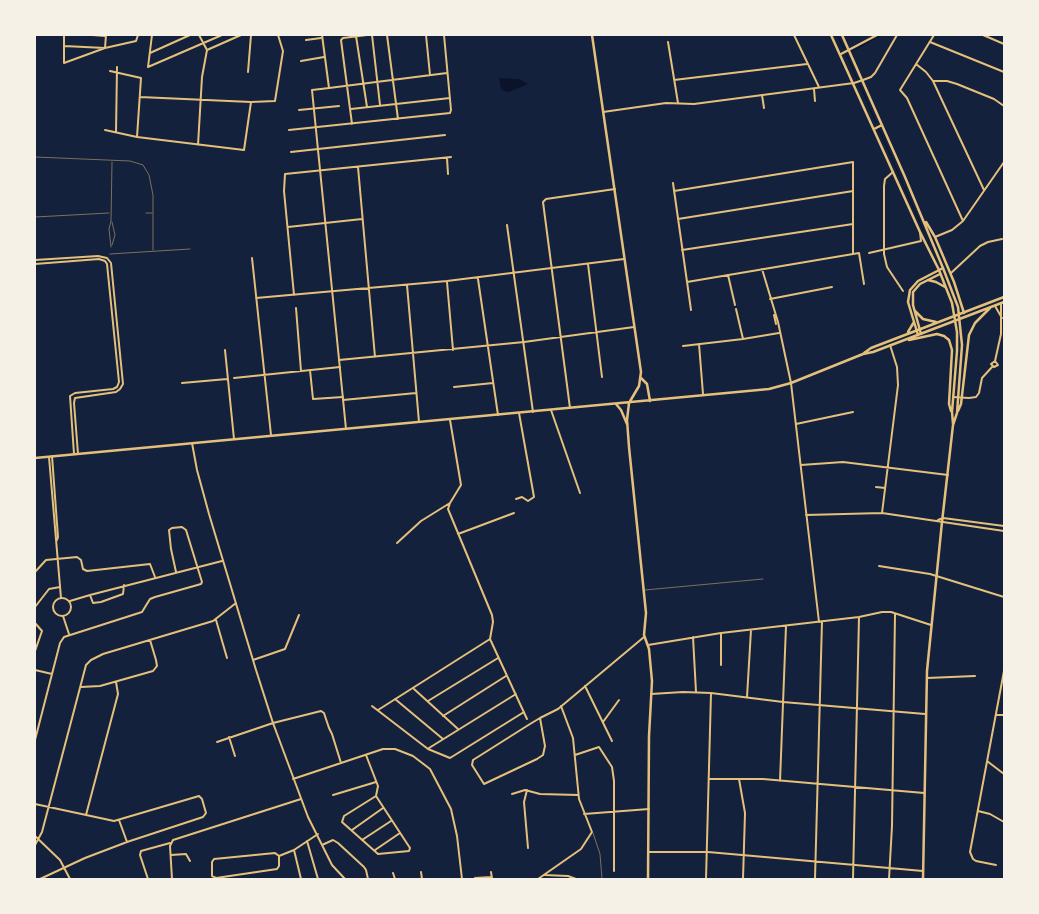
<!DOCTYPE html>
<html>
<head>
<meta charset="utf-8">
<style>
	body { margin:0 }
	#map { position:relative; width:1039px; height:914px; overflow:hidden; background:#14213d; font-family:"Fira Sans",sans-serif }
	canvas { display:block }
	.frame { position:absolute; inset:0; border:36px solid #f6f1e7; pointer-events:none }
</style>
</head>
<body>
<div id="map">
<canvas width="1039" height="914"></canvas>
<div class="frame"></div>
</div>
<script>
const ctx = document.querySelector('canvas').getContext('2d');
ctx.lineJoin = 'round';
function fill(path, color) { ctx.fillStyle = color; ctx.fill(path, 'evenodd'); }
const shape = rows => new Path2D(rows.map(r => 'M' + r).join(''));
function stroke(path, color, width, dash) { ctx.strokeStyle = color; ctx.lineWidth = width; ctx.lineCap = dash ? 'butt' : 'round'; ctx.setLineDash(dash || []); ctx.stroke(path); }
fill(shape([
	[499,78,519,79,528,84,509,92,504,91,501,89]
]), '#0b132b');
stroke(shape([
	[837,35,844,49],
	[852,51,882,35],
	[846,53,857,79],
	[860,85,876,123],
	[878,127,923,230]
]), '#0b132b', 1);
stroke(shape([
	[35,157,130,161,143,165,149,175,153,195,153,250],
	[146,213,152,213],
	[35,217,109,213],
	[112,222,115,235,112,245],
	[111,247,109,229,111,221,112,162],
	[110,254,190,249],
	[645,590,763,579],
	[593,833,600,854,602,879]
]), '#e5c07b', 0.5);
stroke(shape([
	[64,35,64,63,105,48,136,41,138,35],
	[92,35,105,36],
	[152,35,148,67,222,35],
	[372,35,380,105],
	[387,35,398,119],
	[426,35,430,75],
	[794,35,819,87],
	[934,35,900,90,907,98,963,221],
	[983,35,1004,44],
	[356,36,367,107],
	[306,40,321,38],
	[668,42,678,103],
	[930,42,1004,72],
	[64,46,105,48,106,35],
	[207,50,241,35],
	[150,53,190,35],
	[841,54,877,35],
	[301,61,324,57],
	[916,64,926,72,933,81,984,190],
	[110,71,141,78,137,137],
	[248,72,251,35],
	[674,80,807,64],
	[863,80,871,77,875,73,897,35],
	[933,81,947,81,957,84,994,99,1004,106],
	[329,88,447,73],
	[814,89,815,101],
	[762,95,764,108],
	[140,97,251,102,275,101,283,51,278,35],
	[351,109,450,98],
	[299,110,339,106],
	[352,124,341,40,343,38,367,35],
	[105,130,137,137,244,150,251,102],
	[289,130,450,113,451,110,444,35],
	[116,132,117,67],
	[198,145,202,77,207,50,199,35],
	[291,152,445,135],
	[447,158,448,174],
	[358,167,375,357],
	[893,172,885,179,884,186,884,254,887,267,903,291],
	[673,183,691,310],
	[674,191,853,162,853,254],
	[678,219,853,191],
	[507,225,533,412],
	[288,227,362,219],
	[935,237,952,230,963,221,1004,162],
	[682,250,853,224],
	[869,253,921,241,920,232],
	[252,258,271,435],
	[35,260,98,256,107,258,111,263,123,384,120,389,116,392,75,398,74,403,78,454],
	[35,264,99,259,105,261,107,264,119,382,117,387,113,389,75,393,70,396,74,454],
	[588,264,602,377],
	[762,269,778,322,791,383,819,622],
	[951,273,980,246,988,242,1002,239],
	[728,275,735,305],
	[478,279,498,415],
	[447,282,453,350],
	[687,282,859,253,864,284],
	[407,285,419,422],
	[294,295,284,191,285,174,451,157],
	[256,298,447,281,624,259],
	[770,299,832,287],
	[995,306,1002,318],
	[296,308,301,371],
	[736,309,743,339],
	[774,315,776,324],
	[699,344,703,394],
	[683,346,743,339,779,333],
	[225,350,234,439],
	[339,360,524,342,634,327],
	[995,361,998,365,994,367,991,364,995,361,1001,334,1001,304],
	[310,370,313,399,343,397],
	[234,378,340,367],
	[182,383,227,379],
	[454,387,493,383],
	[953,397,969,398,976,397,979,393,982,378,992,367],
	[343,400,416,393],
	[570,408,543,202,546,199,615,189],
	[551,410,580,493],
	[450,420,461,485,450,503,448,509,492,615,493,622,490,639],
	[796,424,853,412],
	[192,443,197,470,209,514,256,670,273,723,308,817,332,865,345,879],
	[52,456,58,537,57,540],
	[49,457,61,598],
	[801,465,843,462,948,475],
	[876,487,885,488],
	[516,499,522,497,528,501,534,497,519,413],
	[882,513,898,385,897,367,890,345],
	[806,515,882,513,1004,531],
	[938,520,943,518,1004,526],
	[458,534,514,513],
	[397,543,421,521,450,503],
	[879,566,930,574,1004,597],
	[35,572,46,560,77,557,81,560,83,569,87,571,150,564,155,577],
	[90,595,93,603,101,602,123,594,124,585],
	'53 607a9 9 0 1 1 18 0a9 9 0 1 1-18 0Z',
	[70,601,90,595,222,561],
	[35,607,49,589,60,587],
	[63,616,69,634],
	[216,620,227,658],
	[35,623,42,631,35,651],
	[693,637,696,692],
	[490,639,527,719],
	[648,645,721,633,859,617,882,612,891,612,931,625],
	[253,660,285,649,299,615],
	[721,665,721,633],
	[35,670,52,674],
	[927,678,975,676],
	[585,686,612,741],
	[81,687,100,686,153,671,157,666,156,660,150,640],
	[414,689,458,729],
	[651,694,683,692,711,693,783,702,925,714],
	[747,697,751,630],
	[395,699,443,739],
	[428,701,498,658],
	[372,706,428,749,450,758,524,712],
	[378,710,490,639],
	[996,715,1004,715],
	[443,716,506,676],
	[540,718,545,746,543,755,537,759,484,784,472,765,473,760,530,724,540,718,558,709,644,637],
	[603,722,619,700],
	[229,737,235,756],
	[35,740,60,643,64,637,142,612,150,599,155,597,201,584,202,582,186,530,182,527,172,528,169,530,171,549,176,572],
	[217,742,273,723,321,711,324,713,329,728,332,734,341,763],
	[429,748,516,694],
	[366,755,378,786,376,796,410,848,409,851,378,854,342,822,344,816,376,796],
	[575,755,599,747,612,767,614,781,614,871],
	[987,761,1004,774],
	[293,779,383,749,395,749,413,756,430,769,451,809,457,836,462,879],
	[709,779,763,779,924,793],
	[739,779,745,813,743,879],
	[780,781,786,626],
	[527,790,524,802,528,848],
	[512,794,525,790,540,794,578,795],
	[333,795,376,782],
	[35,804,114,821,199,796,202,799,206,813,203,817,127,842,85,858,40,879],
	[978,811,990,814,1004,822],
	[584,814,649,809],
	[86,815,118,694,116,682],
	[119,820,127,842],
	[352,830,383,808],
	[35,836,60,860,70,879],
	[362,840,391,821],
	[307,841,318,879],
	[35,845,42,832,86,665,91,660,103,654,213,621,236,603],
	[322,845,333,840,338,843,364,867,366,870,368,879],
	[294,850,301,879],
	[375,850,400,833],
	[649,852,708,852,923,871],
	[275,853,279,856,279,866,277,869,216,878,212,876,212,862,214,859,275,853],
	[171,855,186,854,190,861],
	[279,856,294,850,318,834],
	[996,865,976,861,973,859,970,852,1004,671],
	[421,872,422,879],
	[491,872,492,879],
	[393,873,395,879],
	[544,875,568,876,576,879],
	[475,878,492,877],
	[148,879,140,855,141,851,170,843],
	[172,879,170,846,173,840,301,799],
	[538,879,581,849,592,832,579,799,573,738,561,706],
	[706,879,711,693],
	[815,879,822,621],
	[853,879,859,617],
	[889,879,892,826,895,614]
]), '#e5c07b', 2);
stroke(shape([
	[322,35,329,88,312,90,346,429],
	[603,112,666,103,694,104,854,83,863,80]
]), '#e5c07b', 2);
stroke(shape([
	[831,35,920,232,939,270],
	[842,35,905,177,943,268],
	[874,129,882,125],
	[926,222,935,237,954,282,964,313],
	[629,403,627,420,629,447,646,613,644,635,649,649,652,681,649,736,648,879]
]), '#e5c07b', 2.5);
stroke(shape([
	[592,35,641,372,639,386,629,403],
	[939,270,952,303,957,332,957,351,952,412,953,424],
	[928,280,936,282,945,287],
	[915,311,923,319,936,322],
	[908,332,914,322],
	[921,334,913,305,913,292,920,284,940,274],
	[918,335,908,302,910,290,918,281,943,268,958,307,962,345,957,413,953,425,942,522,927,671,923,879],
	[909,340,937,334,944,336,949,340,952,350,949,404,951,411],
	[864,353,871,348,1004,297],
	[641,378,647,384,650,401],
	[616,404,621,410,627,424],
	[958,411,961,404,969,335,975,323,990,308],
	[35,458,769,389,791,383,863,354,873,352,1004,302]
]), '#e5c07b', 2.5);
</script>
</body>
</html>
